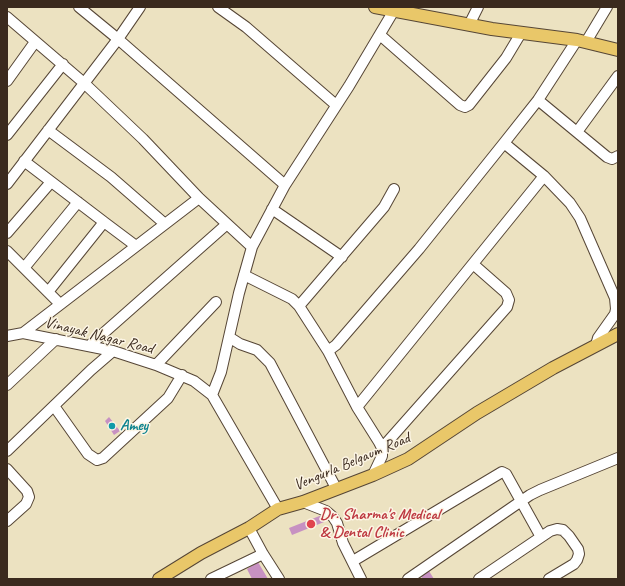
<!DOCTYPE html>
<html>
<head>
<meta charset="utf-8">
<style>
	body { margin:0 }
	#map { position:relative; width:625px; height:586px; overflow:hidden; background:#ece2c1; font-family:Caveat,sans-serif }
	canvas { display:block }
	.frame { position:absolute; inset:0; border:8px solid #3b2a1e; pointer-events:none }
</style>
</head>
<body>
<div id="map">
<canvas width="625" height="586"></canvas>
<div class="frame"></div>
</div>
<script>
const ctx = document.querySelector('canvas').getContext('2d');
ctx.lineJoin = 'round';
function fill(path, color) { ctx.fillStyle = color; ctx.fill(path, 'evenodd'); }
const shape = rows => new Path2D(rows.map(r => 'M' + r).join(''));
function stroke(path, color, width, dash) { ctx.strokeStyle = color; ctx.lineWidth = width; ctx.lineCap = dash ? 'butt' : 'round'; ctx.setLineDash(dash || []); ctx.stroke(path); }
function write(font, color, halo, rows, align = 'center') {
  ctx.font = font + ' Caveat,sans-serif'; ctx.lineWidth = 3; ctx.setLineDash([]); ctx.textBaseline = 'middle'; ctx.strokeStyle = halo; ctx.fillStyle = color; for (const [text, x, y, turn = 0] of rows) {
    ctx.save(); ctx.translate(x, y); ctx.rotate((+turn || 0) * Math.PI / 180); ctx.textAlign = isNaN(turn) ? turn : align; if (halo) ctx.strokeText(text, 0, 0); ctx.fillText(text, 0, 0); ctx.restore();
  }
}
fill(shape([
	[109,417,120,431,114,435,105,421],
	[322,515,324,522,292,535,289,528],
	[258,562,268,579,252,579,247,569],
	[429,571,434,579,423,579,421,576]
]), '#c791c2');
const minor = shape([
	[79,7,118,39,285,185],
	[218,7,246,27,336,105],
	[7,17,84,83,143,139,199,198,252,247],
	[469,25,478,7],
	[380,35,460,105,465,107,469,105,506,58,521,33],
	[586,42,607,7],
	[7,81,35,42],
	[538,100,607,157,612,159,618,156],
	[48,130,111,177,165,224],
	[577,132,618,76],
	[7,135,63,64],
	[504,143,544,176,570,203,580,218,615,298,616,309,615,314,598,338,596,345],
	[24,161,104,222,48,292],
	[7,184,118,39,140,7],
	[272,209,342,257],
	[104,222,136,246],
	[7,233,51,182],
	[7,251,60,304],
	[24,268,78,202],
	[244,275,292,299,299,306,328,351,357,407,379,442,382,448,382,456,373,475],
	[299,306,384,207,394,189],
	[23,333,199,198],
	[7,336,23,333,113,351,156,365,194,381,212,395,278,509],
	[229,337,240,344,257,350,270,363,336,488],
	[89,346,227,224],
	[328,351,336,345,419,249,504,143,538,100,577,40],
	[156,365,216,302],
	[7,385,56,339],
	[212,395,221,372,239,293,252,247,285,185,349,86,396,7],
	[54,406,88,454,97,460,103,458,168,398,182,375],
	[357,407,544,176],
	[382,448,507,307,509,300,506,293,473,264],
	[7,451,91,370,113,351],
	[7,469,27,491,29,497,26,504,7,521],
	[303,502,326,511,333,517,337,523,343,543,361,579],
	[249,528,263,554,279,579],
	[353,561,502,472,506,474,541,537],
	[211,579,263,554],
	[408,579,530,495,540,490,618,458],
	[479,579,550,531,557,529,563,530,569,536,578,549,579,554,577,560,574,564,549,579]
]);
const major = shape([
	[375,7,492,29,577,40,618,50],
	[159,579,201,553,249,528,278,509,303,502,373,475,408,459,477,413,553,368,618,334]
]);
stroke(minor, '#564636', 12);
stroke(major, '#564636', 14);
stroke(minor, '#fff', 10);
stroke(major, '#e9c769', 12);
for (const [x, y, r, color] of [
	[112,426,4,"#0f9aa8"],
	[311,524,5,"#e0444e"]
]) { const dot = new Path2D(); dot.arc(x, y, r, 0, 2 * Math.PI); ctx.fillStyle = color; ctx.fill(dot); stroke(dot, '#fcf5e5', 1.5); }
write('16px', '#3b2a1e', '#fcf5e5', [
	["Vinayak Nagar Road",99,336,14],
	["Vengurla Belgaum Road",352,462,-23]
]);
write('bold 16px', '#0d838f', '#fcf5e5', [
	["Amey",120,426]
], 'left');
write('bold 16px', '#be3a42', '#fcf5e5', [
	["Dr. Sharma's Medical",320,515],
	["& Dental Clinic",320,533]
], 'left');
</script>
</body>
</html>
